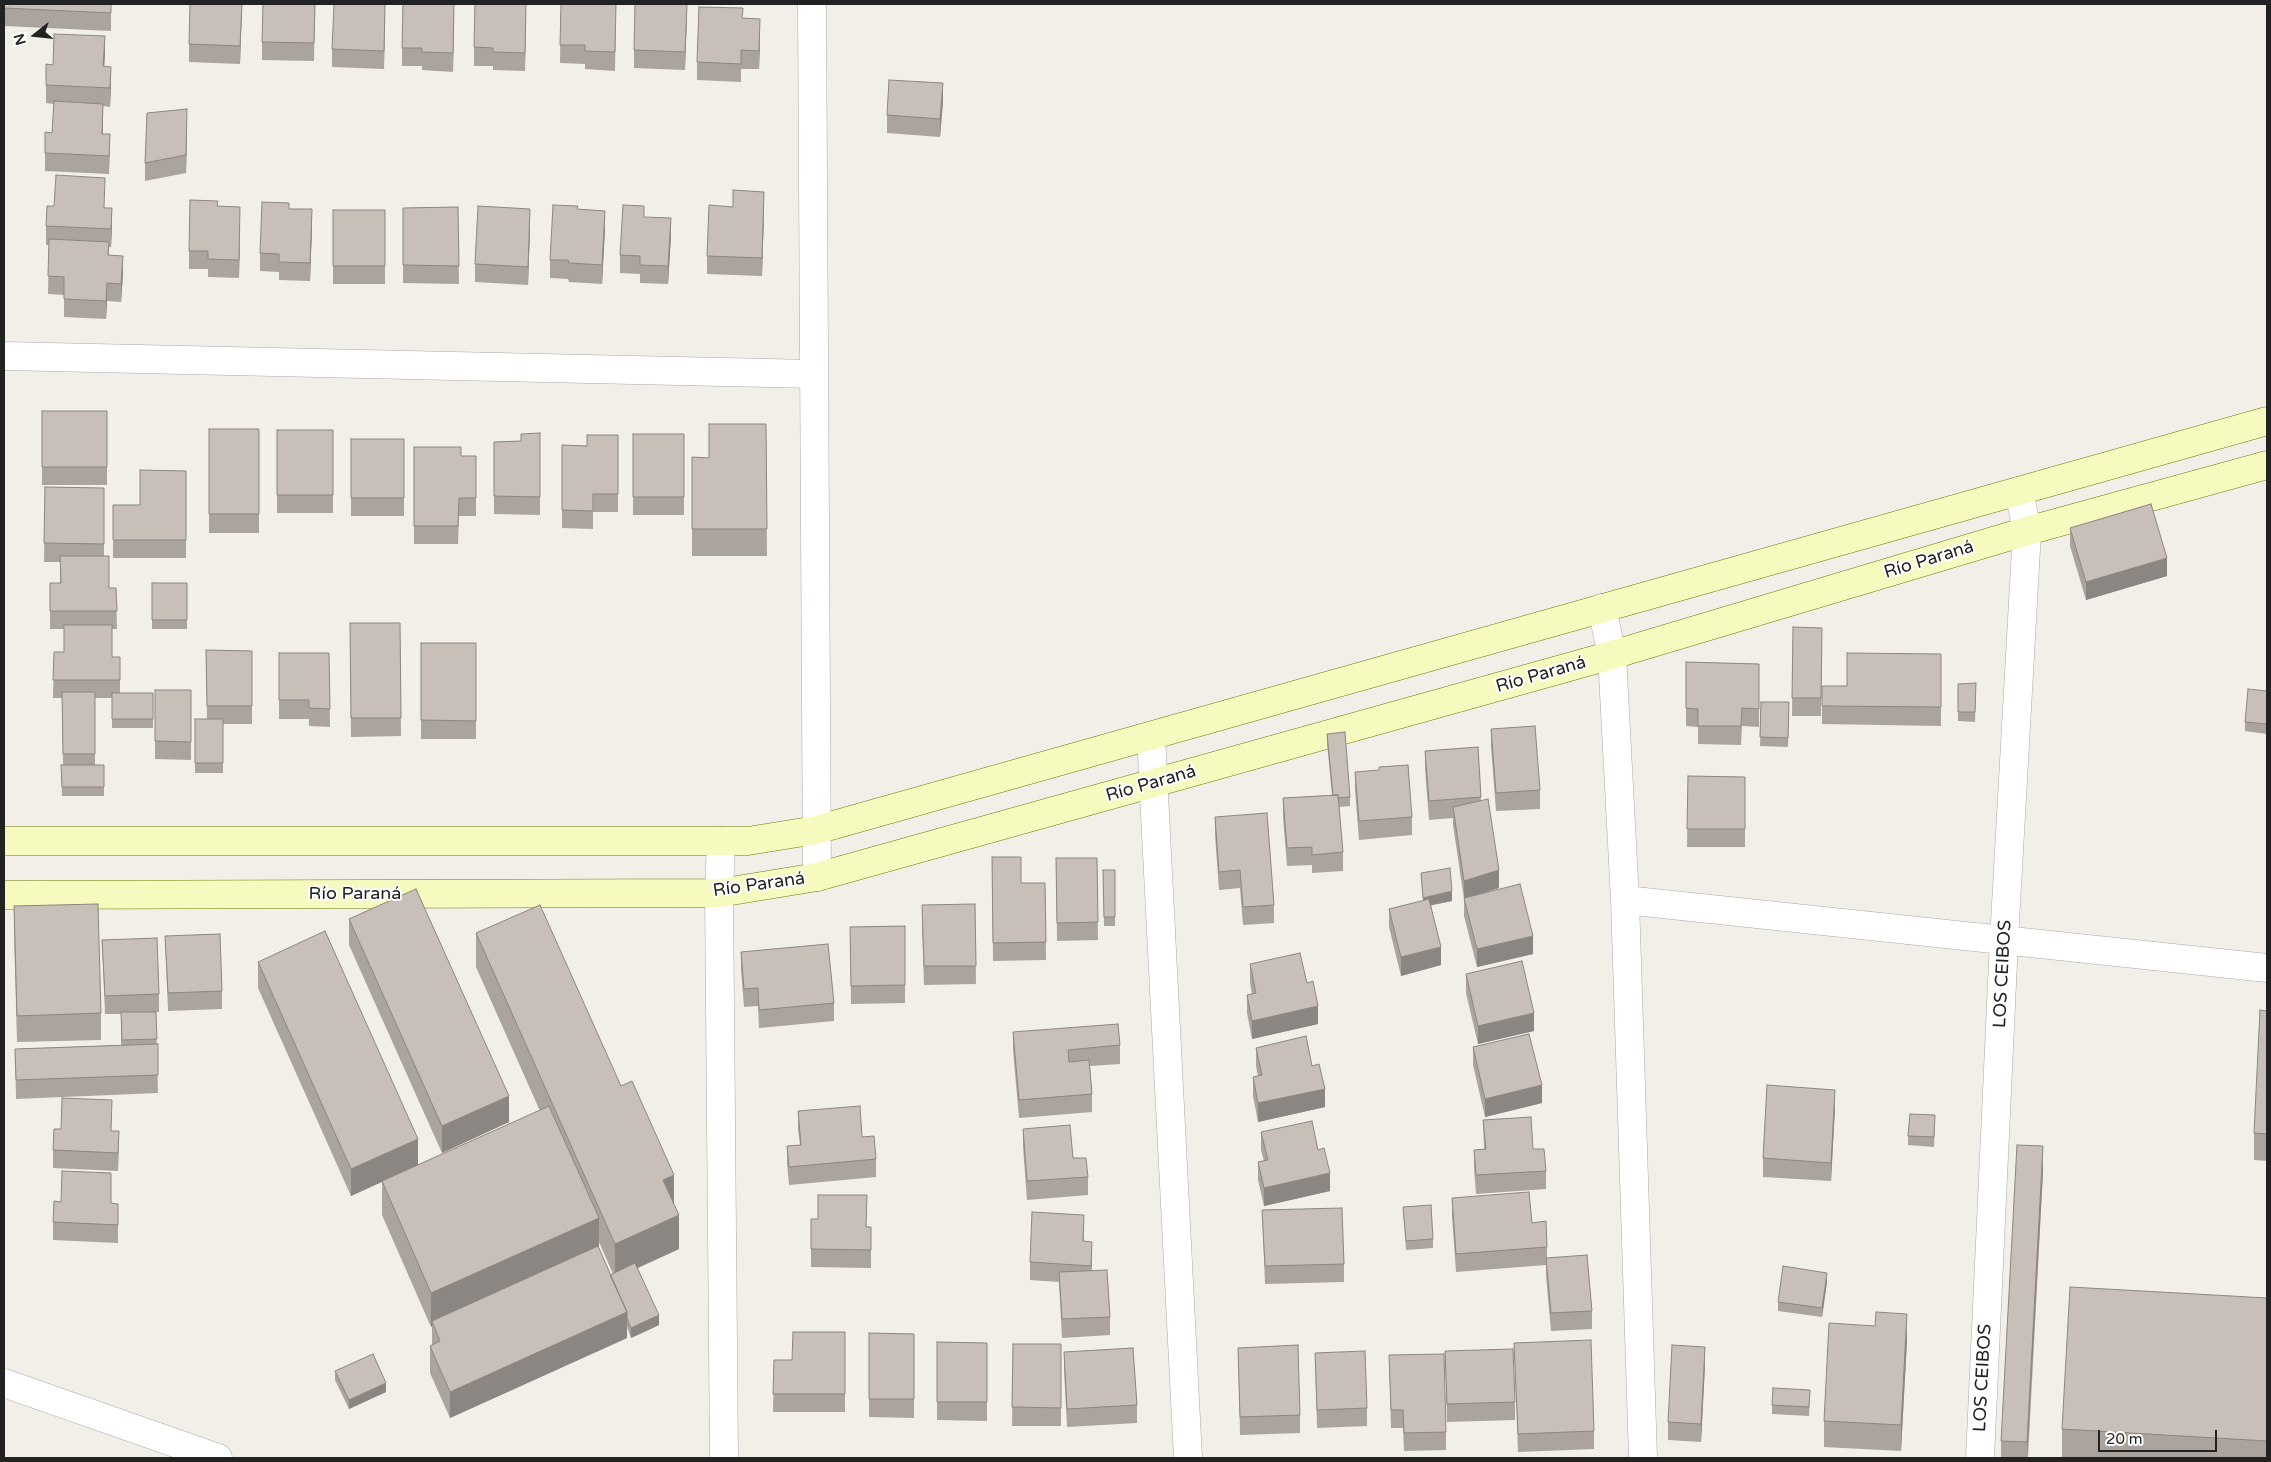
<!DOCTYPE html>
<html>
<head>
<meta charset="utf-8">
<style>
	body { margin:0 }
	#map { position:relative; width:2271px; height:1462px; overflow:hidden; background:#f2efe9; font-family:"Varela Round",sans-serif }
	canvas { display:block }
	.frame { position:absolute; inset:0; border:5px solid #222; pointer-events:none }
	.north { position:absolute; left:10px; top:10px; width:50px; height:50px; -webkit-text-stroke:4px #fff; paint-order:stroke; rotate:254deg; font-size:14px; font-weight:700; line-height:20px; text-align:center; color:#222 }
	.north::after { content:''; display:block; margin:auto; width:18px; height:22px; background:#222; clip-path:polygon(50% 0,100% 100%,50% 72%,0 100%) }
	.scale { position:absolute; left:2098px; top:1430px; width:119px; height:22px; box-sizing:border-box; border:2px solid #222; border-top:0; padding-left:6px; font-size:15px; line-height:18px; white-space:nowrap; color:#222; -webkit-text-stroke:4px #fff; paint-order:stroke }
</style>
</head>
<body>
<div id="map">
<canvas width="2271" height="1462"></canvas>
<div class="frame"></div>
<div class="north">N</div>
<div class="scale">20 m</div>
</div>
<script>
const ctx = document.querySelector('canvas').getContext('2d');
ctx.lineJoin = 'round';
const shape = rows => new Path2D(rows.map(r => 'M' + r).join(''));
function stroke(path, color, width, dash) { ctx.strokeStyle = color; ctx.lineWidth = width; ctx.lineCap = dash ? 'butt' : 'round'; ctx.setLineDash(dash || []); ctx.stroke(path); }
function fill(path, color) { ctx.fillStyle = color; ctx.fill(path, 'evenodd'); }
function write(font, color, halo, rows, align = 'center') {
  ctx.font = font + ' "Varela Round",sans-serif'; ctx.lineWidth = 4; ctx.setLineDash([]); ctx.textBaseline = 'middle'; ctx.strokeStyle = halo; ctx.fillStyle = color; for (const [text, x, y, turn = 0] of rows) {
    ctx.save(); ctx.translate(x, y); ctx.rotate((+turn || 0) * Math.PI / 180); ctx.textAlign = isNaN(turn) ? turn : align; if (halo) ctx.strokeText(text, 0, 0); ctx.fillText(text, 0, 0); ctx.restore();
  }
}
const street = shape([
	[812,4,817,877],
	[4,356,813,374],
	[1602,608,1612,655,1625,900,1643,1458],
	[1151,736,1188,1458],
	[721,841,719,893,724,1458],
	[1625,900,2267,968],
	[4,1383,218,1458],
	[1980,1458,2004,940,2027,531,2019,491]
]);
const secondary = shape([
	[4,841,748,841,816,830,2267,421],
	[4,895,719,893,817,877,1612,655,2027,531,2267,465]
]);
stroke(street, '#a9a9a9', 29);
stroke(secondary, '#707d05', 29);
stroke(street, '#fff', 28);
stroke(secondary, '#f7fabf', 28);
fill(shape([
	[4,4,111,4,111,31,4,26],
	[242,4,240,64,189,62,189,44],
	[315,4,314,61,262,60,262,42],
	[385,4,384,69,332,67,332,49],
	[454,4,453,72,422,70,422,66,402,66,402,48],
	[526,4,525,71,493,70,493,66,474,66,474,47],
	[561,4,616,4,615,71,585,69,585,64,560,63],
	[687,4,685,70,634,68,634,50],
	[743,18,760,37,759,69,741,69,741,82,697,80,697,62],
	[105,54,104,66,111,85,110,107,103,106,103,134,110,153,109,174,45,171,45,153,52,133,54,104,46,103,46,64,53,65],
	[943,101,940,137,887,133,887,115],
	[187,127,186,173,145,181,145,163],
	[218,206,240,225,239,278,208,277,208,269,189,269,189,251],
	[458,207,459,284,403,283,403,208],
	[105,208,112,226,111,247,109,247,109,255,123,274,121,302,107,301,106,319,64,317,64,295,48,294,49,245,46,245,46,226],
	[289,209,312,227,310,281,279,280,279,272,260,271,260,253],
	[578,209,605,229,602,284,569,282,568,279,550,278,550,260],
	[333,210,385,210,385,284,333,284],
	[764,210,762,276,707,274,707,256],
	[644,217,671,236,668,284,640,283,640,274,620,273,620,255],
	[530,227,528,285,475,282,475,264],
	[42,411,107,411,107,485,42,485],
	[766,424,767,556,692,556,692,457,709,458],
	[209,429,259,429,259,533,209,533],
	[277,430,333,430,333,513,277,513],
	[540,433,540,515,494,514,494,442,521,441],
	[633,434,684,434,684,515,633,515],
	[618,435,618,512,593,512,593,529,562,528,562,445,587,446],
	[351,439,404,439,404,516,351,516],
	[414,447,461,456,476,456,476,516,459,516,458,544,414,544],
	[186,471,186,558,113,558,113,505,140,505],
	[45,487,104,488,104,556,109,588,116,588,117,629,112,629,112,657,120,657,120,693,153,719,153,728,112,728,112,698,95,698,95,765,104,765,104,796,62,796,61,765,63,765,62,698,53,698,54,652,64,652,64,629,50,629,50,583,60,583,60,562,44,562],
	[2070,528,2167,576,2086,600,2070,546],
	[152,583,187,583,187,629,152,629],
	[350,623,400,623,401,736,351,737],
	[1793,627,1822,628,1821,716,1792,716],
	[421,643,476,643,476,739,421,739],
	[206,650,252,651,252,724,223,724,223,773,195,773,195,719,207,719],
	[279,653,329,653,330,727,309,726,309,719,279,719],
	[1941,654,1941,726,1822,724,1822,686,1847,686],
	[1686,662,1759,664,1759,727,1742,726,1741,745,1698,744,1698,727,1686,726],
	[1976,683,1975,722,1958,721,1958,684],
	[155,690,191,690,191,760,155,759],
	[2267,691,2267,734,2245,731,2245,722],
	[1761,702,1789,702,1788,747,1760,746],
	[1491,729,1540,790,1540,809,1496,811,1491,747],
	[1327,734,1350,797,1350,806,1339,807,1343,852,1343,871,1312,873,1312,865,1287,866,1283,817,1283,798,1332,795,1327,743],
	[1478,747,1481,801,1499,888,1476,895,1533,954,1477,967,1464,916,1464,899,1453,825,1453,818,1429,820,1425,769,1425,751],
	[1379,770,1412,817,1412,835,1359,840,1355,790,1355,772],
	[1688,776,1745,777,1745,847,1687,847],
	[1215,817,1274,905,1274,923,1243,925,1240,888,1219,890,1215,835],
	[992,857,1021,883,1045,883,1046,960,993,961],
	[1056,858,1097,858,1098,940,1057,941],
	[1103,870,1115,870,1115,926,1104,926],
	[1421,873,1452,901,1431,905,1441,965,1401,976,1389,927,1389,909,1423,901],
	[975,904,976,984,924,985,922,923],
	[14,906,101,1013,101,1040,17,1042,14,933],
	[349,919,509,1122,442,1153,349,945],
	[905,926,905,1003,851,1004,850,927],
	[476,933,674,1205,679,1249,638,1268,659,1325,631,1338,627,1327,627,1338,450,1418,430,1373,430,1346,432,1345,432,1326,431,1327,382,1215,382,1182,351,1196,258,988,258,962,418,1165,540,1111,476,967],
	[599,1242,613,1274,610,1275,599,1248],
	[165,936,222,991,222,1009,168,1011],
	[102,940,159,994,159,1012,156,1012,158,1093,16,1099,15,1049,121,1045,121,1014,105,1014],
	[741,952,834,1003,834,1021,759,1028,758,1006,744,1007,741,970],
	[1250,964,1307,983,1318,1024,1252,1039,1247,1013,1247,995,1252,994,1250,983],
	[1466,974,1534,1031,1478,1044,1466,993],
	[2267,1011,2267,1161,2254,1160,2254,1133],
	[1013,1032,1120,1045,1120,1064,1090,1066,1092,1094,1092,1112,1019,1118,1013,1050],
	[1473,1047,1542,1103,1485,1117,1473,1065],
	[1256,1048,1312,1066,1325,1107,1258,1122,1253,1096,1253,1077,1258,1076,1256,1066],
	[1835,1108,1831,1181,1763,1177,1763,1158],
	[798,1111,862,1137,876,1159,876,1177,789,1185,787,1164,787,1146,800,1145,798,1129],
	[1483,1120,1533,1149,1546,1171,1546,1189,1476,1194,1474,1168,1474,1150,1484,1149],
	[1935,1124,1934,1147,1908,1145,1908,1136],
	[1023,1129,1073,1158,1088,1177,1088,1195,1027,1200,1023,1147],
	[112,1131,119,1149,118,1171,53,1168,53,1150],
	[1261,1132,1318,1150,1330,1191,1264,1206,1258,1180,1258,1162,1264,1161,1261,1150],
	[2043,1172,2028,1458,2001,1458,2001,1441],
	[1452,1198,1532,1223,1547,1247,1547,1258,1592,1311,1592,1329,1551,1331,1546,1276,1546,1265,1456,1272,1452,1216],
	[111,1203,118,1222,118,1243,53,1240,53,1222],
	[1403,1207,1433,1239,1433,1248,1406,1250],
	[1262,1210,1344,1264,1344,1282,1265,1284],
	[811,1219,871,1227,871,1268,811,1267],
	[1084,1233,1084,1242,1092,1260,1091,1270,1110,1317,1110,1335,1062,1338,1059,1282,1030,1280,1030,1262],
	[1827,1282,1822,1317,1778,1311,1778,1302],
	[2267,1298,2267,1458,2062,1458,2062,1429],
	[1875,1326,1907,1340,1901,1451,1824,1447,1824,1421],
	[845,1332,845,1412,773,1412,774,1360,792,1360],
	[869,1333,914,1334,914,1418,869,1417],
	[937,1342,987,1343,987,1421,937,1420],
	[1514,1343,1594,1431,1594,1449,1518,1452],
	[1013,1344,1061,1344,1061,1426,1012,1426],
	[1238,1348,1300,1415,1300,1433,1240,1435],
	[1445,1351,1515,1402,1515,1420,1447,1422],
	[1064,1352,1137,1405,1137,1423,1067,1427,1064,1370],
	[1315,1353,1367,1408,1367,1426,1317,1428],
	[1389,1355,1446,1432,1446,1450,1404,1451,1403,1428,1391,1428],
	[1705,1365,1701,1442,1668,1440,1668,1422],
	[335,1371,386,1392,349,1409,335,1380],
	[1810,1390,1809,1416,1772,1414,1772,1405]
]), '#aba49e');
fill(shape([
	[242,4,240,64,240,46],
	[385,4,384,69,384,51],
	[454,4,454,15,453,72,453,53],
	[526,4,526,14,525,71,525,53],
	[687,4,687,13,685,70,685,52],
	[760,19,760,37,759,69,759,51],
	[105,36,105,54,103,85,103,66],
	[111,67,111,85,110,107,110,88],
	[943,83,943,101,940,137,940,119],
	[103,104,103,122,102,152,102,134],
	[187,109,187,127,186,173,186,155],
	[764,192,764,210,762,276,762,258],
	[240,207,240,225,239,278,239,260],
	[112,208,112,226,111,247,111,229],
	[312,209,312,227,310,281,310,263],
	[530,209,530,227,528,285,528,267],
	[605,211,605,229,602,284,602,265],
	[671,218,671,236,668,284,668,266],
	[123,256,123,274,121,302,121,284],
	[107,283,107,301,106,319,106,301],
	[2167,558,2167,576,2086,600,2086,582],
	[1499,870,1499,888,1464,899,1464,881],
	[1452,891,1452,901,1423,907,1423,898],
	[1533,936,1533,954,1477,967,1477,949],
	[1441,947,1441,965,1401,976,1401,957],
	[1318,1006,1318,1024,1252,1039,1252,1021],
	[1534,1013,1534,1031,1478,1044,1478,1026],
	[1542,1085,1542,1103,1485,1117,1485,1099],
	[1325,1089,1325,1107,1258,1122,1258,1103],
	[1835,1090,1835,1108,1831,1181,1831,1163],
	[509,1096,509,1122,442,1153,442,1126],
	[418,1139,418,1165,351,1196,351,1169],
	[2043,1146,2043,1172,2027,1458,2027,1442],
	[1330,1173,1330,1191,1264,1206,1264,1188],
	[674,1175,674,1209,663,1180],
	[679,1215,679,1249,615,1278,615,1244],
	[599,1218,599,1252,432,1321,432,1326,431,1327,431,1293],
	[1092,1242,1092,1260,1091,1284,1091,1266],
	[1827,1273,1827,1282,1822,1317,1822,1308],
	[627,1312,627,1338,450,1418,450,1392],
	[1907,1314,1907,1340,1901,1451,1901,1425],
	[659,1315,659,1325,631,1338,631,1328],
	[1705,1347,1705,1365,1701,1442,1701,1424],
	[386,1383,386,1392,349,1409,349,1400]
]), '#8b8681');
const building = shape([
	[4,4,111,4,111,13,4,8,4,4],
	[190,4,242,4,240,46,189,44,190,4],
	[263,4,315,4,314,43,262,42,263,4],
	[334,4,385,4,384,51,332,49,334,4],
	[403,4,454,4,453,53,422,52,422,48,402,48,403,4],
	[475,4,526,4,525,53,493,52,493,48,474,47,475,4],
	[561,4,616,4,615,52,585,51,585,45,560,45,561,4],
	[635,4,687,4,685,52,634,50,635,4],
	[699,7,743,8,742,18,760,19,759,51,741,50,741,64,697,62,699,7],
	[54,34,105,36,103,66,111,67,110,88,46,85,46,64,53,65,54,34],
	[889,80,943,83,940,119,887,115,889,80],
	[54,101,103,104,102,134,110,134,109,156,45,153,45,132,52,133,54,101],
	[187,109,186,155,145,163,147,113,187,109],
	[56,175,105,178,104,208,112,208,111,229,46,226,47,206,54,206,56,175],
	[733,190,764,192,762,258,707,256,709,205,733,207,733,190],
	[190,200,218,201,217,206,240,207,239,260,208,259,208,251,189,251,190,200],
	[262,202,289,203,289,209,312,209,310,263,279,262,279,254,260,253,262,202],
	[553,205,578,206,577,209,605,211,602,265,569,263,568,260,550,260,553,205],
	[623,205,644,206,644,217,671,218,668,266,640,265,640,256,620,255,623,205],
	[478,206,530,209,528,267,475,264,478,206],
	[458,207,459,266,403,265,403,208,458,207],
	[333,210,385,210,385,266,333,266,333,210],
	[49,239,109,242,108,255,123,256,121,284,107,283,106,301,64,299,64,277,48,276,49,239],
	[42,411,107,411,107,467,42,467,42,411],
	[709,424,766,424,767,529,692,529,692,457,709,458,709,424],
	[209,429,259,429,259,514,209,514,209,429],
	[277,430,333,430,333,495,277,495,277,430],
	[540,433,540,497,494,496,494,442,521,441,521,434,540,433],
	[633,434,684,434,684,497,633,497,633,434],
	[587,435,618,435,618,494,593,494,593,511,562,510,562,445,587,446,587,435],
	[351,439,404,439,404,498,351,498,351,439],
	[414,447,461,447,461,456,476,456,476,498,459,498,458,526,414,526,414,447],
	[140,470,186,471,186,540,113,540,113,505,140,505,140,470],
	[45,487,104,488,104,544,44,543,45,487],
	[2151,504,2167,558,2086,582,2070,528,2151,504],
	[60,556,109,556,109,588,116,588,117,611,50,611,50,583,61,583,60,556],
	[152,583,187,583,187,620,152,620,152,583],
	[350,623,400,623,401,718,351,718,350,623],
	[64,625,112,625,112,657,120,657,120,680,53,680,54,652,64,652,64,625],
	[1793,627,1822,628,1821,698,1792,698,1793,627],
	[421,643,476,643,476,721,421,720,421,643],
	[206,650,252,651,252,706,207,706,206,650],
	[279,653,329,653,330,709,309,708,309,700,279,700,279,653],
	[1847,653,1941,654,1941,707,1822,706,1822,686,1847,686,1847,653],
	[1686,662,1759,664,1759,709,1742,708,1741,726,1698,726,1698,709,1686,708,1686,662],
	[1976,683,1975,712,1958,712,1958,684,1976,683],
	[2248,689,2267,691,2267,724,2245,722,2248,689],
	[155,690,191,690,191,742,155,741,155,690],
	[62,692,95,692,95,754,63,754,62,692],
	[112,693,153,693,153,719,112,719,112,693],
	[1761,702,1789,702,1788,738,1760,737,1761,702],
	[195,719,223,719,223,763,195,763,195,719],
	[1535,726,1540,790,1496,793,1491,729,1535,726],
	[1345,732,1350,797,1338,798,1338,795,1333,795,1327,734,1345,732],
	[1478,747,1481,797,1429,801,1425,751,1478,747],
	[61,765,104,765,104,787,62,787,61,765],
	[1408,765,1412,817,1359,821,1355,772,1379,770,1379,767,1408,765],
	[1688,776,1745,777,1745,829,1687,829,1688,776],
	[1338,795,1343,852,1312,855,1312,847,1287,848,1283,798,1338,795],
	[1488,799,1499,870,1464,881,1453,807,1488,799],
	[1267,813,1274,905,1243,907,1240,870,1219,872,1215,817,1267,813],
	[992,857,1021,857,1021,883,1045,883,1046,942,993,943,992,857],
	[1056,858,1097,858,1098,922,1057,923,1056,858],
	[1450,868,1452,891,1423,898,1421,873,1450,868],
	[1103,870,1115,870,1115,917,1104,917,1103,870],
	[1520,884,1533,936,1477,949,1464,898,1520,884],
	[416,889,509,1096,442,1126,349,919,416,889],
	[1429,899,1441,947,1401,957,1389,909,1429,899],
	[98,904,101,1013,17,1016,14,906,98,904],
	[975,904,976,966,924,966,922,905,975,904],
	[540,905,621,1086,632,1081,674,1175,663,1180,679,1215,615,1244,476,933,540,905],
	[905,926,905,985,851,986,850,927,905,926],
	[325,931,418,1139,351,1169,258,962,325,931],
	[220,934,222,991,168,993,165,936,220,934],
	[157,938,159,994,105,996,102,940,157,938],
	[828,944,834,1003,759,1010,758,988,744,989,741,952,828,944],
	[1300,953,1307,983,1313,981,1318,1006,1252,1021,1247,995,1256,993,1250,964,1300,953],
	[1522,961,1534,1013,1478,1026,1466,974,1522,961],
	[2260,1010,2267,1011,2267,1134,2254,1133,2260,1010],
	[121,1012,156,1012,157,1039,122,1040,121,1012],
	[1118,1024,1120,1045,1068,1050,1069,1062,1089,1060,1092,1094,1019,1100,1013,1032,1118,1024],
	[1529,1034,1542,1085,1485,1099,1473,1047,1529,1034],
	[1306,1036,1312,1066,1319,1064,1325,1089,1258,1103,1253,1077,1262,1075,1256,1048,1306,1036],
	[158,1044,158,1075,16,1080,15,1049,158,1044],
	[1767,1085,1835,1090,1831,1163,1763,1158,1767,1085],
	[62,1098,112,1100,111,1131,119,1131,118,1153,53,1150,54,1129,61,1129,62,1098],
	[549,1106,599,1218,431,1293,382,1181,549,1106],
	[860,1106,862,1137,874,1136,876,1159,789,1167,787,1146,801,1145,798,1111,860,1106],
	[1910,1114,1935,1115,1934,1137,1908,1136,1910,1114],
	[1531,1117,1533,1149,1544,1149,1546,1171,1476,1175,1474,1150,1486,1149,1483,1120,1531,1117],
	[1312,1121,1318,1150,1324,1148,1330,1173,1264,1188,1258,1162,1268,1160,1261,1132,1312,1121],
	[1070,1125,1073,1158,1086,1158,1088,1177,1027,1181,1023,1129,1070,1125],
	[2017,1145,2043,1146,2027,1442,2001,1441,2017,1145],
	[62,1171,111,1173,111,1203,118,1204,118,1225,53,1222,54,1201,61,1202,62,1171],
	[1529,1192,1532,1223,1546,1221,1547,1247,1456,1254,1452,1198,1529,1192],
	[818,1195,867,1195,866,1227,871,1227,871,1250,811,1249,811,1219,818,1219,818,1195],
	[1431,1205,1433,1239,1406,1241,1403,1207,1431,1205],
	[1342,1208,1344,1264,1265,1266,1262,1210,1342,1208],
	[1032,1212,1084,1215,1083,1241,1092,1242,1091,1266,1030,1262,1032,1212],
	[598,1246,627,1312,450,1392,430,1346,440,1341,432,1321,598,1246],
	[1587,1255,1592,1311,1551,1313,1546,1258,1587,1255],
	[635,1263,659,1315,631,1328,627,1318,627,1312,610,1275,635,1263],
	[1783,1266,1827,1273,1822,1308,1778,1302,1783,1266],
	[1107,1270,1110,1317,1062,1319,1059,1272,1107,1270],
	[2070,1287,2267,1298,2267,1441,2062,1429,2070,1287],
	[1876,1312,1907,1314,1901,1425,1824,1421,1829,1323,1875,1326,1876,1312],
	[793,1332,845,1332,845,1394,773,1394,774,1360,792,1360,793,1332],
	[869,1333,914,1334,914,1399,869,1399,869,1333],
	[1591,1340,1594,1431,1518,1434,1514,1343,1591,1340],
	[937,1342,987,1343,987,1402,937,1402,937,1342],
	[1013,1344,1061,1344,1061,1408,1012,1407,1013,1344],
	[1298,1345,1300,1415,1240,1417,1238,1348,1298,1345],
	[1672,1345,1705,1347,1701,1424,1668,1422,1672,1345],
	[1133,1348,1137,1405,1067,1409,1064,1352,1133,1348],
	[1513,1349,1515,1402,1447,1404,1445,1351,1513,1349],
	[1365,1351,1367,1408,1317,1410,1315,1353,1365,1351],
	[373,1354,386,1383,349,1400,335,1371,373,1354],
	[1444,1354,1446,1432,1404,1433,1403,1410,1391,1410,1389,1355,1444,1354],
	[1773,1388,1810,1390,1809,1407,1772,1405,1773,1388]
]);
fill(building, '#c7bfb8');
stroke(building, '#8b8681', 1);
write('18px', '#222', '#fff', [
	["Río Paraná",1929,560,-17],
	["Río Paraná",1541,675,-16],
	["Río Paraná",1151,784,-16],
	["Río Paraná",759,885,-8],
	["Río Paraná",355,894],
	["LOS CEIBOS",2003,974,-87],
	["LOS CEIBOS",1983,1378,-87]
]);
</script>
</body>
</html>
